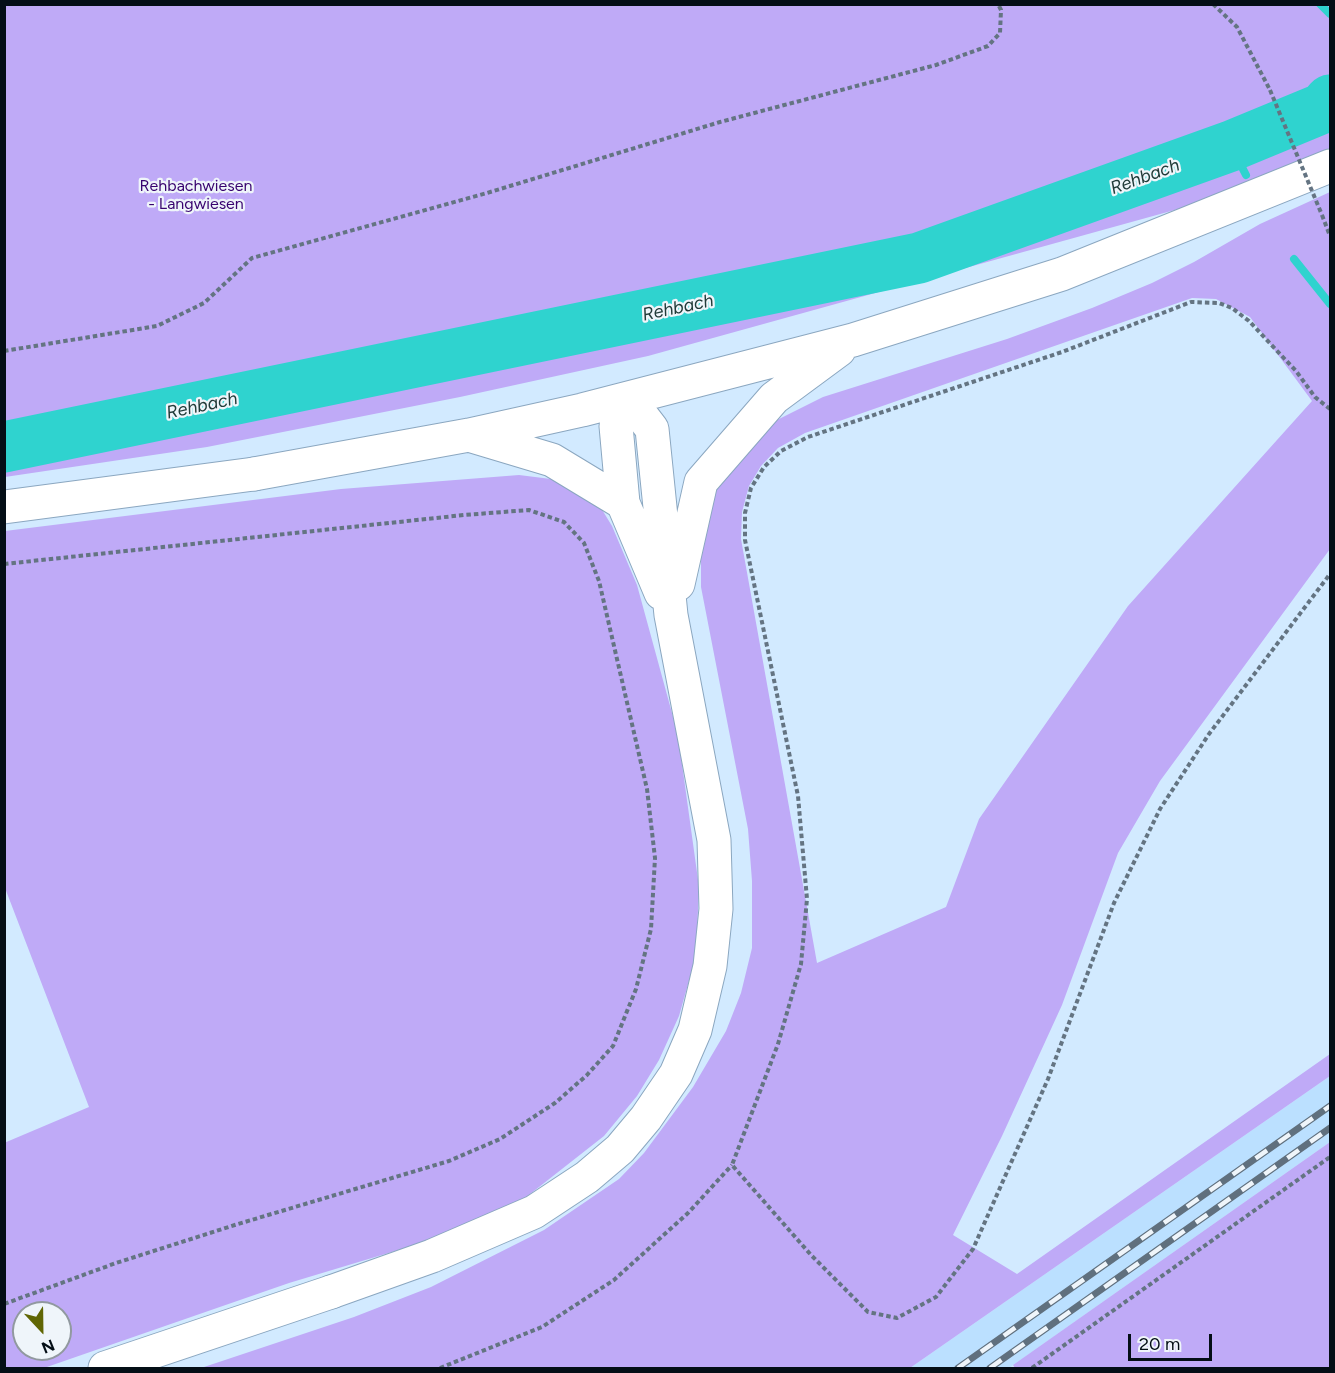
<!DOCTYPE html>
<html>
<head>
<meta charset="utf-8">
<style>
	body { margin:0 }
	#map { position:relative; width:1335px; height:1373px; overflow:hidden; background:#d2eaff; font-family:Figtree,sans-serif }
	canvas { display:block }
	.frame { position:absolute; inset:0; border:6px solid #040e16; pointer-events:none }
	.north { position:absolute; left:12px; top:1301px; width:60px; height:60px; box-sizing:border-box; background:#eff5fa; border:2px solid #91999f; border-radius:50%; rotate:158deg; font-size:16px; font-weight:700; line-height:24px; text-align:center; color:#040e16 }
	.north::after { content:''; display:block; margin:auto; width:21px; height:27px; background:#606604; clip-path:polygon(50% 0,100% 100%,50% 72%,0 100%) }
	.scale { position:absolute; left:1128px; top:1334px; width:84px; height:27px; box-sizing:border-box; border:3px solid #040e16; border-top:0; padding-left:8px; font-size:18px; line-height:21px; white-space:nowrap; color:#040e16; -webkit-text-stroke:4px #eff5fa; paint-order:stroke }
</style>
</head>
<body>
<div id="map">
<canvas width="1335" height="1373"></canvas>
<div class="frame"></div>
<div class="north">N</div>
<div class="scale">20 m</div>
</div>
<script>
const ctx = document.querySelector('canvas').getContext('2d');
ctx.lineJoin = 'round';
function fill(path, color) { ctx.fillStyle = color; ctx.fill(path, 'evenodd'); }
const shape = rows => new Path2D(rows.map(r => 'M' + r).join(''));
function stroke(path, color, width, dash) { ctx.strokeStyle = color; ctx.lineWidth = width; ctx.lineCap = dash ? 'butt' : 'round'; ctx.setLineDash(dash || []); ctx.stroke(path); }
function write(font, color, halo, rows, align = 'center') {
  ctx.font = font + ' Figtree,sans-serif'; ctx.lineWidth = 4.5; ctx.setLineDash([]); ctx.textBaseline = 'middle'; ctx.strokeStyle = halo; ctx.fillStyle = color; for (const [text, x, y, turn = 0] of rows) {
    ctx.save(); ctx.translate(x, y); ctx.rotate((+turn || 0) * Math.PI / 180); ctx.textAlign = isNaN(turn) ? turn : align; if (halo) ctx.strokeText(text, 0, 0); ctx.fillText(text, 0, 0); ctx.restore();
  }
}
fill(shape([
	[1330,1076,1330,1142,1009,1368,910,1368]
]), '#bbe0ff');
fill(shape([
	[5,5,1330,5,1330,149,1200,203,648,356,460,397,207,447,5,477],
	[1330,192,1330,549,1160,781,1118,853,1062,1005,1002,1136,953,1235,1017,1274,1330,1054,1330,1076,910,1368,201,1368,354,1317,431,1287,544,1230,619,1179,644,1153,693,1087,726,1031,741,993,752,948,752,881,748,829,701,587,701,552,714,484,767,425,823,397,1007,339,1092,308,1152,283,1194,262,1260,224],
	[1192,298,1216,299,1250,317,1312,401,1128,606,979,819,946,907,817,963,741,539,742,512,749,486,761,466,778,448,805,433],
	[519,475,551,479,569,486,601,508,612,526,637,585,678,735,699,887,696,956,679,1016,659,1060,637,1096,604,1136,525,1198,425,1242,289,1283,44,1368,5,1368,4,1143,89,1107,5,888,5,531,341,489],
	[24,1313,60,1313,60,1349,24,1349],
	[1330,1142,1330,1368,1015,1368,1013,1365]
]), '#bfaaf7');
stroke(shape([
	[1320,4,1330,14],
	[1231,146,1246,175],
	[1294,259,1330,304]
]), '#2fd3cf', 8);
stroke(shape([
	[4,447,919,258,1231,146,1323,108,1330,100]
]), '#2fd3cf', 51);
const secondary = shape([
	[105,1368,331,1292]
]);
const primary = shape([
	[629,399,616,426,623,503,661,593],
	[472,436,552,460,623,503],
	[254,474,469,435,582,410,853,340,1062,274,1330,166],
	[678,584,701,482,774,398,839,350],
	[331,1292,432,1256,534,1212,587,1177,620,1149,646,1118,676,1074,695,1030,710,966,716,909,714,840,671,615,652,429,629,399]
]);
const motorway = shape([
	[4,507,254,474]
]);
stroke(secondary, '#8ba7c0', 35);
stroke(primary, '#8ba7c0', 35);
stroke(motorway, '#8ba7c0', 35);
stroke(shape([
	[1213,4,1237,27,1270,90],
	[1322,215,1330,236],
	[4,351,157,326,204,303,252,258,487,193,720,122,936,65,988,46,1000,33,1001,10,998,4],
	[1330,409,1315,397,1296,371,1249,321,1232,308,1219,303,1191,302,1062,352,808,437,781,451,764,467,751,488,745,513,745,540,798,796,807,899,801,964,778,1044,732,1165,811,1255,868,1312,897,1318,936,1297,973,1249,1048,1079,1114,903,1160,809,1209,734,1330,574],
	[4,564,464,515,529,510,564,522,584,543,599,581,647,789,655,858,651,929,636,989,613,1046,587,1075,555,1103,500,1139,449,1161,238,1224,116,1263,4,1304],
	[440,1368,542,1327,614,1280,688,1213,732,1165],
	[1032,1368,1330,1157]
]), '#647482', 4, [4.5, 3]);
stroke(secondary, '#fff', 33);
stroke(primary, '#fff', 33);
stroke(motorway, '#fff', 33);
const rail = shape([
	[958,1368,1330,1106],
	[990,1368,1330,1128]
]);
stroke(rail, '#60707e', 7);
stroke(rail, '#eff5fa', 4.5, [14]);
stroke(shape([
	[1270,90,1322,215]
]), '#647482', 4, [4.5, 3]);
write('16px', '#38036f', '#eff5fa', [
	["Rehbachwiesen",196,186],
	["- Langwiesen",196,204]
]);
write('italic 18px', '#213b39', '#eff5fa', [
	["Rehbach",1145,177,-20],
	["Rehbach",678,308,-12],
	["Rehbach",202,406,-12]
]);
</script>
</body>
</html>
